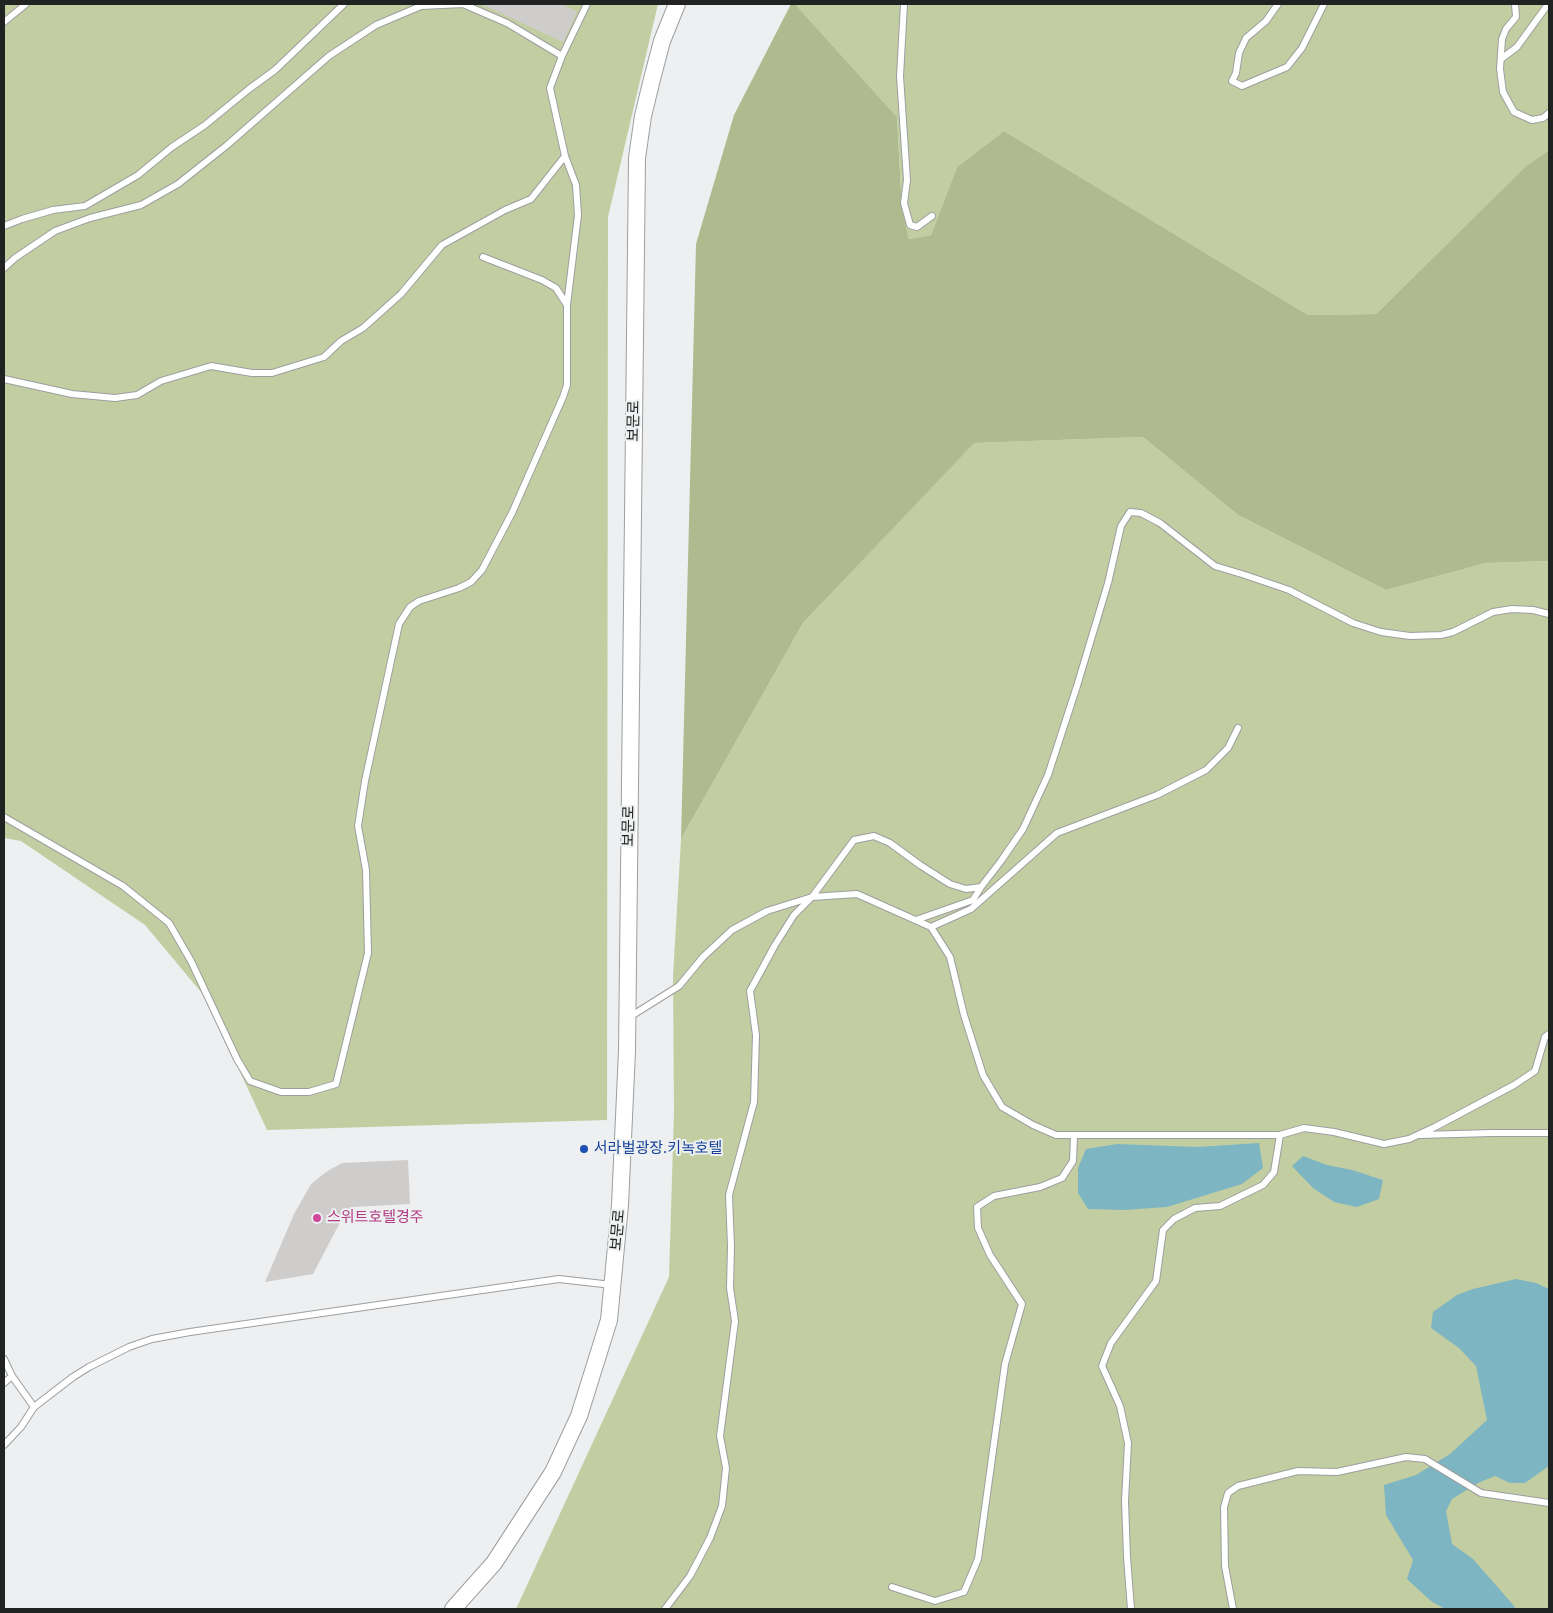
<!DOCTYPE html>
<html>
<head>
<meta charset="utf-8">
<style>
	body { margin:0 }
	#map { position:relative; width:1553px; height:1613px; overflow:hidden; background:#edeff0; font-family:"IBM Plex Sans",sans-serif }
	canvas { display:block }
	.frame { position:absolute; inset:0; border:5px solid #212222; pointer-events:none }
</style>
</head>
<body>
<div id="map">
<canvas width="1553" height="1613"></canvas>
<div class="frame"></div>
</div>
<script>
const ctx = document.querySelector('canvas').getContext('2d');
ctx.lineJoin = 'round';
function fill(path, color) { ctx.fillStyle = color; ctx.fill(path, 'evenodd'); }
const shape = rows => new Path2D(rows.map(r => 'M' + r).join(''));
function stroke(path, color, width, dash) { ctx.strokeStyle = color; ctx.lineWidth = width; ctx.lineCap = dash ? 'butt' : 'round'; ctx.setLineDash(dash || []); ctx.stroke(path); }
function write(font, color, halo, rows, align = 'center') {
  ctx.font = font + ' "IBM Plex Sans","Noto Sans KR",sans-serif'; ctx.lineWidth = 4; ctx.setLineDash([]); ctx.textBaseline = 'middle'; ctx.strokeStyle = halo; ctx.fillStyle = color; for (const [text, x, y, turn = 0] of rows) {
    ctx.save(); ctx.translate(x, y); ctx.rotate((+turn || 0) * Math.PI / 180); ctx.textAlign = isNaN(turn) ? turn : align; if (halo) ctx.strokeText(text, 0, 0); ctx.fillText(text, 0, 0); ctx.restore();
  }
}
fill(shape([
	[4,4,658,4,608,217,607,1120,267,1130,206,998,145,925,21,841,4,838],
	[795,4,1549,4,1549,150,1526,166,1376,314,1308,315,1004,131,957,167,931,235,909,239,902,210,897,117],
	[1143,437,1238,515,1386,590,1486,563,1549,561,1549,1609,516,1609,669,1277,674,1111,673,977,681,839,803,623,973,443]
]), '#c2cea1');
fill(shape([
	[791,4,795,4,897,117,902,210,909,239,931,235,957,167,1004,131,1308,315,1376,314,1526,166,1549,150,1549,561,1486,563,1386,590,1238,515,1143,437,974,443,803,623,681,839,696,244,734,115]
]), '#afba8e');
fill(shape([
	[1259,1143,1263,1168,1242,1184,1167,1207,1124,1210,1088,1209,1078,1193,1078,1168,1086,1149,1117,1144,1197,1147],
	[1303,1156,1327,1165,1352,1170,1383,1180,1379,1199,1357,1207,1334,1202,1313,1188,1292,1166],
	[1516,1279,1536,1283,1549,1289,1549,1466,1525,1483,1510,1483,1495,1476,1478,1483,1452,1499,1446,1511,1452,1544,1473,1559,1515,1607,1513,1609,1445,1609,1431,1601,1407,1579,1413,1560,1386,1515,1384,1485,1416,1475,1450,1454,1487,1420,1476,1366,1459,1348,1431,1328,1433,1312,1457,1295,1473,1289]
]), '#7db5c3');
fill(shape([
	[481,4,562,4,577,12,563,42],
	[408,1160,410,1204,353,1207,345,1213,313,1274,265,1282,294,1214,311,1184,326,1172,342,1163]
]), '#cfcdcc');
const service = shape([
	[904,4,900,76,907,180,904,203,910,225,917,227,932,216],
	[1278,4,1266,21,1246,38,1239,53,1236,73,1232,81,1242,86,1287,67,1302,48,1324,4],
	[1515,4,1516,17,1506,29,1502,39,1500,69,1503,92,1514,112,1532,120,1543,118,1549,113],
	[4,22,26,4],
	[1501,59,1517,47,1546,7,1547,4],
	[4,226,22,219,53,210,85,206,138,175,172,147,205,125,249,89,275,70,344,4],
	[483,257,542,280,556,288,567,305,578,215,576,185,565,156],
	[4,268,15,258,55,231,90,218,141,205,178,184,226,146,329,56,376,25,421,6,463,4,507,23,562,56],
	[4,379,72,394,115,398,137,395,161,381,211,366,252,373,272,373,324,357,341,341,363,328,401,294,442,245,505,210,531,199,565,156,550,88,562,56,587,4],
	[4,817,123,886,169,923,191,961,237,1059,250,1081,281,1092,309,1092,336,1084,368,953,366,870,358,826,365,781,399,624,410,607,419,601,459,588,471,582,482,570,512,513,563,397,567,385,567,305],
	[981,887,1001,861,1023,829,1048,775,1077,686,1108,583,1121,526,1130,512,1141,513,1160,523,1215,566,1245,575,1289,590,1353,623,1381,632,1410,636,1441,635,1453,632,1493,612,1512,609,1533,610,1549,614],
	[931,927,971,909,1057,833,1157,795,1206,770,1228,748,1238,728],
	[628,1018,679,986,703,957,732,930,767,911,812,897,857,894,931,927,950,957,964,1015,983,1075,1002,1107,1033,1125,1056,1135,1280,1135,1304,1128,1334,1132,1384,1144,1409,1139,1435,1127,1514,1085,1535,1071,1545,1037,1549,1034],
	[1420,1135,1492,1133,1549,1133],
	[4,1359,12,1376,34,1407],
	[4,1383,12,1376],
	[4,1445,21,1427,34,1407,73,1377,89,1367,129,1347,152,1339,190,1332,559,1279,612,1285],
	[892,1587,935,1601,964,1592,978,1559,1005,1364,1022,1304,990,1255,978,1228,977,1207,994,1196,1040,1187,1062,1178,1073,1161,1074,1135],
	[665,1609,690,1576,710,1538,722,1506,726,1468,720,1436,735,1321,730,1288,731,1246,729,1195,754,1102,756,1035,750,991,775,945,794,915,812,897,854,840,874,836,890,843,920,865,950,884,966,889,981,887,973,900,916,920],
	[1131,1609,1127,1557,1125,1501,1128,1443,1120,1406,1102,1366,1111,1343,1156,1281,1163,1230,1174,1219,1195,1208,1220,1206,1263,1185,1274,1172,1280,1135],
	[1233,1609,1225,1566,1224,1507,1228,1493,1238,1486,1298,1471,1337,1472,1406,1457,1425,1459,1481,1493,1549,1503]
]);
const tertiary = shape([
	[453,1609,494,1563,553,1472,579,1416,609,1320,620,1205,627,1051,637,158,643,116,652,79,662,41,677,4]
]);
stroke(service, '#9d9e9f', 8);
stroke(tertiary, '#9d9e9f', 18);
stroke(service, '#fff', 6);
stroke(tertiary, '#fff', 16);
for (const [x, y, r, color] of [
	[584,1149,5,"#1a4fb4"],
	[317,1218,5,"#d1479c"]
]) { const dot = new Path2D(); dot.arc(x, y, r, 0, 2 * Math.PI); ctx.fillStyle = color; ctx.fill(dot); stroke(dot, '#edeff0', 2); }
write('15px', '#212222', '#edeff0', [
	["보문로",634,421,-89],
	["보문로",629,826,-89],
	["보문로",618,1230,-85]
]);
write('15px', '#164399', '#edeff0', [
	["서라벌광장.키녹호텔",594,1149]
], 'left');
write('15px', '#b23c85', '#edeff0', [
	["스위트호텔경주",327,1218]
], 'left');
</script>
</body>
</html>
